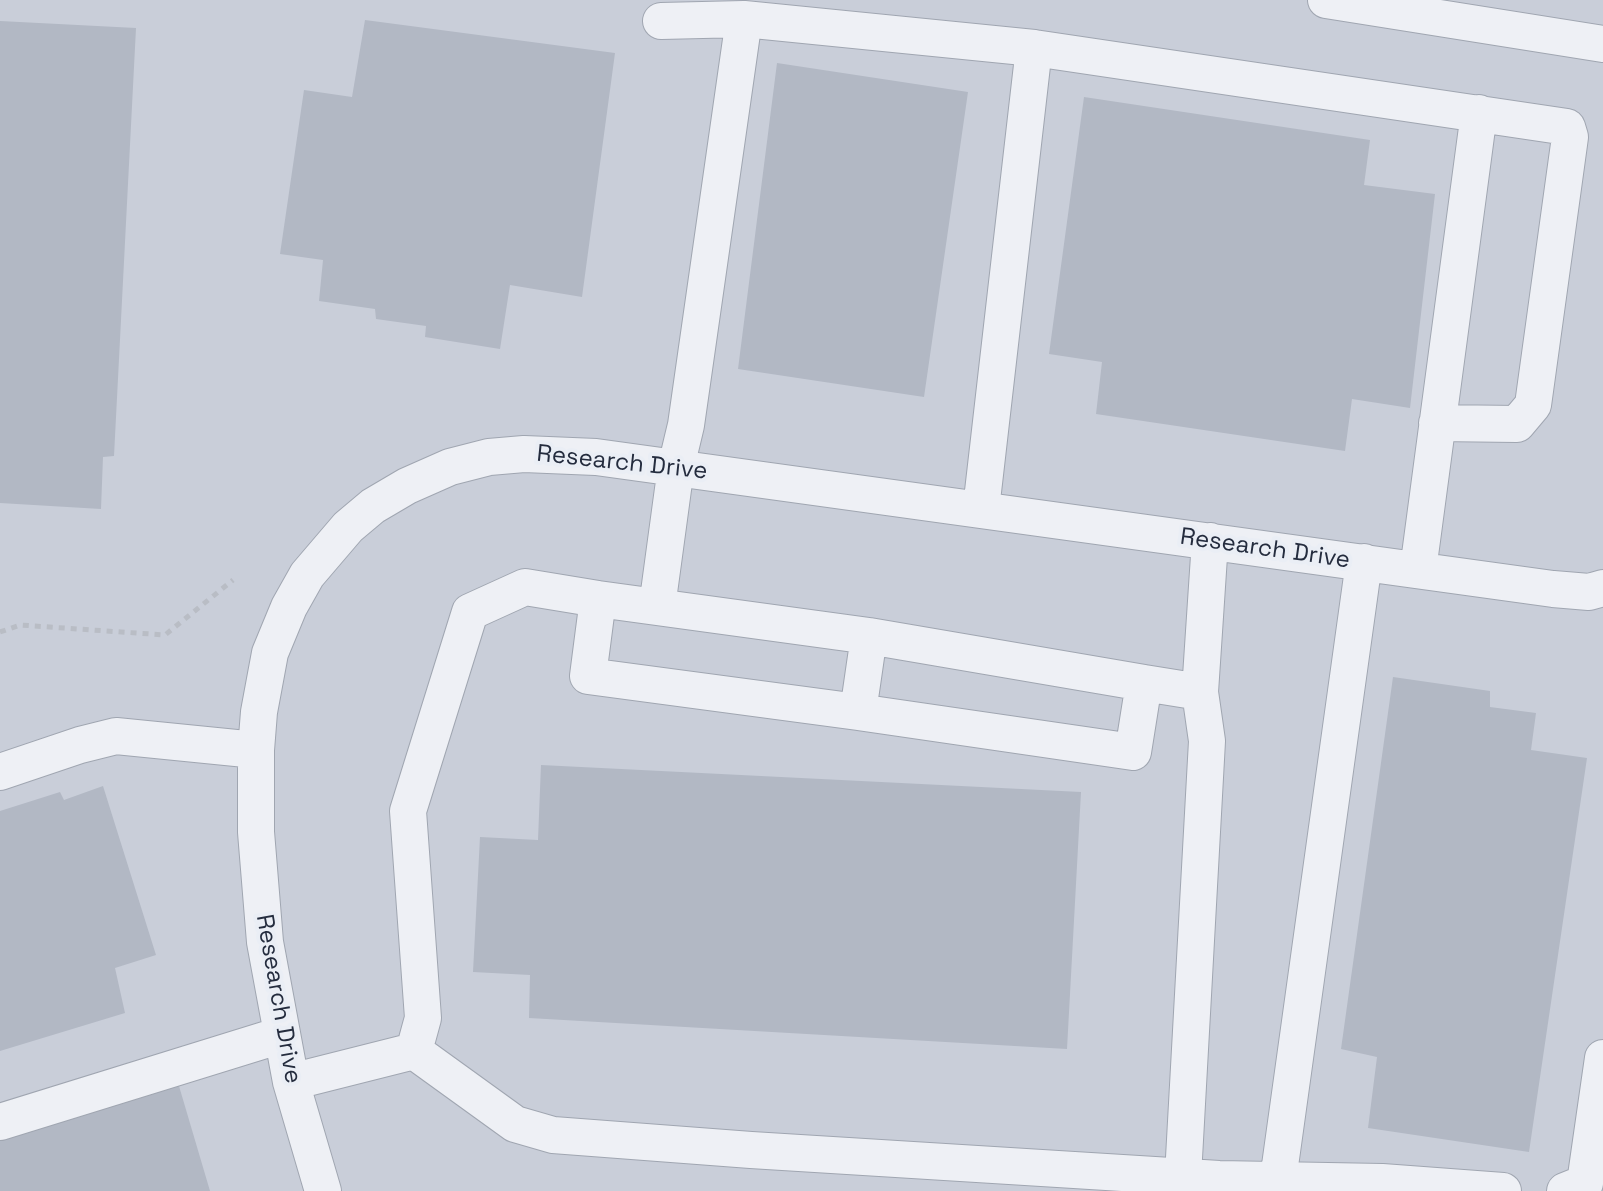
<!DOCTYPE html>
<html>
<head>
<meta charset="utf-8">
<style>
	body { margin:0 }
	canvas { display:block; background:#dbdfe7 }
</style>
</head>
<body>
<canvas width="1603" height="1191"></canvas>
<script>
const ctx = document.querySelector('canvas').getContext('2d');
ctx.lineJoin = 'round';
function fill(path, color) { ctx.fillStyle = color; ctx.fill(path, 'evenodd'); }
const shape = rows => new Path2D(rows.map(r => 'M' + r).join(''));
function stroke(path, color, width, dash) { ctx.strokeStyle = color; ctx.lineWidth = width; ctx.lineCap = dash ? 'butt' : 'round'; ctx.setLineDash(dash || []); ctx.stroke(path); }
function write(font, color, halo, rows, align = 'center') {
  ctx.font = font + ' "Space Grotesk",sans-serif'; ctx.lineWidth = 8; ctx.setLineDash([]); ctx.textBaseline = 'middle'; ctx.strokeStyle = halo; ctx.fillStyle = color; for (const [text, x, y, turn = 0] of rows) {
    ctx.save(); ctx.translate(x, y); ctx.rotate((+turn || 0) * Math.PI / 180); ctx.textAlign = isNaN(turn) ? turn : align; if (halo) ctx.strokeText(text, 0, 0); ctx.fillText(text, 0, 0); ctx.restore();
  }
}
fill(shape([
	[0,0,1603,0,1603,1191,0,1191]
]), '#c9ced9');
fill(shape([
	[365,20,615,53,582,297,510,285,500,349,425,337,426,326,376,319,375,309,319,301,323,260,280,254,304,90,352,97],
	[0,21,136,28,114,456,103,457,101,509,0,503],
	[777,63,968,92,924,397,738,369],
	[1084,97,1370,140,1364,185,1435,194,1410,408,1352,399,1345,451,1096,414,1102,362,1049,354],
	[1393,677,1490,691,1490,707,1536,713,1531,750,1587,758,1529,1152,1368,1128,1377,1057,1341,1049],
	[541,765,1081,792,1067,1049,529,1018,530,975,473,972,480,837,538,840],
	[103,786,156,955,115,968,125,1013,0,1051,0,811,60,792,64,800],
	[179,1086,210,1191,0,1191,0,1141]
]), '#b2b8c4');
const minor = shape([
	[1326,0,1603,44],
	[661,21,744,19,1034,48,1567,127,1570,137,1533,405,1517,424,1437,423],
	[981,509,1034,48],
	[1418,570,1479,113],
	[657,607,676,467,686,425,744,19],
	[869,636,1144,683],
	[858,712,1133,752,1144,683,1200,692,1210,541],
	[0,772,80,745,116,736,256,750],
	[414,1051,423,1018,408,811,470,612,525,587,598,599,588,676,858,712,869,636,598,599],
	[291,1082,414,1051,515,1124,553,1135,751,1150,1219,1179,1382,1182,1503,1191],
	[0,1122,281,1035],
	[1183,1176,1207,741,1200,692],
	[1278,1180,1364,562],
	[323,1191,291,1082,265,942,256,832,256,750,259,712,270,653,289,607,307,575,348,527,373,506,407,486,450,467,489,457,524,454,596,457,1553,589,1589,592,1603,588],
	[1565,1191,1585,1183,1603,1058]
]);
stroke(minor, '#a0a6b1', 38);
stroke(shape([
	[0,632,20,625,165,635,233,580]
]), '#b9bdc5', 5, [6, 6]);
stroke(minor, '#eef0f5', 36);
write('24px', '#242c3e', '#eaeef5', [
	["Research Drive",622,463,6],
	["Research Drive",1265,549,8],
	["Research Drive",278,999,80]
]);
</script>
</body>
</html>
